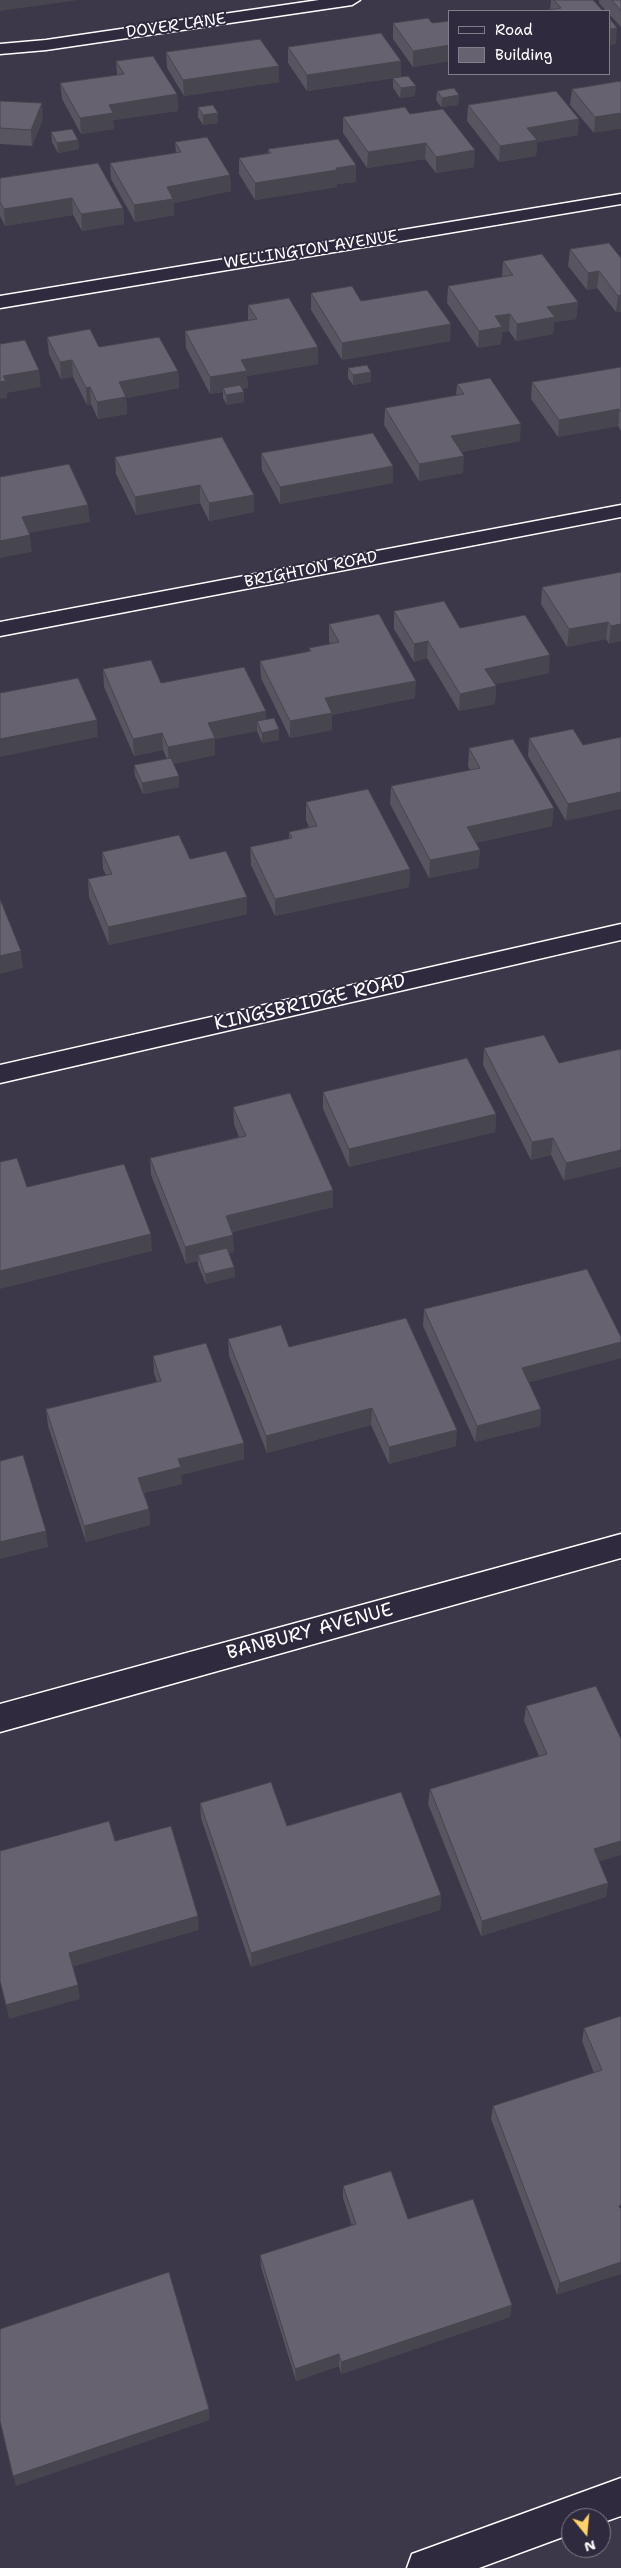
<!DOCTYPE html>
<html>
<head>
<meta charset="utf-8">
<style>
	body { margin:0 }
	#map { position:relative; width:621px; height:2568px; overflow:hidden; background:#3c3749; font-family:"Shantell Sans",sans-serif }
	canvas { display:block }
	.legend { position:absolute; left:448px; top:10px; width:162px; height:65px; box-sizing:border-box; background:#2f2a3d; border:1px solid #827f8b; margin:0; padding:6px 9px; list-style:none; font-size:15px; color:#fff }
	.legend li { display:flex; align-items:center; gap:10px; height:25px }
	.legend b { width:25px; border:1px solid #827f8b }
	.north { position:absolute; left:561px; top:2508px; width:50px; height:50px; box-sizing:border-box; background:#2f2a3d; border:1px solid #827f8b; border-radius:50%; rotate:163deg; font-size:14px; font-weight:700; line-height:20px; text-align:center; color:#fff }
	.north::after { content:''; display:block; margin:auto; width:18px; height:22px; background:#ffd166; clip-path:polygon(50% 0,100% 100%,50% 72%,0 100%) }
</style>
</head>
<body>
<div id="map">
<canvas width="621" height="2568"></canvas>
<ul class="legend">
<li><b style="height:6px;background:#2f2a3d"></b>Road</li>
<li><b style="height:14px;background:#666270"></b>Building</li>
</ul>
<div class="north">N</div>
</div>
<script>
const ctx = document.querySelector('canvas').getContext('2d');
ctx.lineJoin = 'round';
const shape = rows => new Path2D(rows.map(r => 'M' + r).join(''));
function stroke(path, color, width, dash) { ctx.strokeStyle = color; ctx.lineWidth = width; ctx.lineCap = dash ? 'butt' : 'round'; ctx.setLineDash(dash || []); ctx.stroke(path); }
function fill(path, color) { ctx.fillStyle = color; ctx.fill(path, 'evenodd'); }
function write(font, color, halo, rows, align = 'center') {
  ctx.font = font + ' "Shantell Sans",sans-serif'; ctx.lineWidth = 4; ctx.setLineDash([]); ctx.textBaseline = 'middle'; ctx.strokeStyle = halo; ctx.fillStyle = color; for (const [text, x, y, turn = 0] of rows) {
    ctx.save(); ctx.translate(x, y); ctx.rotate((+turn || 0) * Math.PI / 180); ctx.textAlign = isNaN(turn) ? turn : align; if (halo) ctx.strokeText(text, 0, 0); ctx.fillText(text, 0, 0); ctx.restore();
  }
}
const minor = shape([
	[319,0,360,0,352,5,46,50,0,54,0,44,46,40,319,0],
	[621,194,621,204,0,308,0,296,621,194],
	[621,505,621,517,0,636,0,622,621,505],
	[621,924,621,940,0,1083,0,1065,621,924],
	[621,1534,621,1558,0,1732,0,1704,621,1534],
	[621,2478,621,2516,601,2523,601,2518,571,2518,571,2534,479,2568,407,2568,412,2554,621,2478]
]);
stroke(minor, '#fff', 3);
fill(minor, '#2f2a3d');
fill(shape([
	[551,0,593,0,603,11,550,10],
	[599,0,621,0,621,27,610,15,610,11,606,11,599,3],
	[450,21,450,61,413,67,393,39,393,23,432,23],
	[288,47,401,77,307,91,288,63],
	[166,52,279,66,279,82,184,96,167,68],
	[116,61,177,94,178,111,113,120,114,129,81,134,62,99,60,83,117,75],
	[393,78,415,96,400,98,393,88],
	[621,81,594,133,570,105,572,89],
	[437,91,459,95,458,105,441,107,436,100],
	[0,101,43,119,32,146,0,144],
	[468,105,578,135,537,142,536,156,499,162,467,121],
	[198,107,218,123,203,125,198,117],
	[410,114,474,167,436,173,425,159,367,168,343,133,343,117],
	[51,132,78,140,79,149,58,153,52,142],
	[175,142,230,175,231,191,174,203,174,215,135,222,111,179,110,163,176,153],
	[268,149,356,165,356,182,337,184,337,187,255,200,239,174,239,158,268,153],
	[0,178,123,208,124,224,82,231,73,215,5,226,0,216],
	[609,243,621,312,616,312,597,288,587,290,568,266,570,249],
	[503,261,578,302,576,319,554,322,553,334,516,341,509,331,502,332,501,344,478,348,447,303,448,286,502,277],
	[311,293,361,301,450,341,342,360,311,310],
	[248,305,318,364,247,376,248,388,242,389,244,402,227,405,223,398,223,392,210,394,186,348,185,331,248,321],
	[47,337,99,347,178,371,179,388,126,398,127,414,98,419,91,404,87,405,73,377,61,379,49,354],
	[621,367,621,431,618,426,558,437,531,399,532,382],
	[348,368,371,372,371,382,353,385,348,378],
	[457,384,520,441,461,452,463,473,419,481,384,425,385,408,456,395],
	[222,437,254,512,209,521,200,503,136,515,116,474,115,457],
	[261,453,393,466,393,483,280,504,262,470],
	[621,572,609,644,606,639,567,647,541,604,542,587],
	[394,611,460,628,549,673,495,684,496,686,495,704,459,711,427,658,414,662,394,629],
	[329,624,415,698,332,715,332,730,290,738,261,678,260,661,309,652,309,648,330,644,329,641],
	[103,669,161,683,266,711,266,719,279,740,262,743,257,731,215,739,215,755,173,764,179,776,179,787,143,794,135,776,134,765,167,759,163,750,134,756,104,687],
	[529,738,583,745,566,821,528,756],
	[469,748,552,826,475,843,480,850,478,868,429,878,390,804,391,786,470,770,468,766],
	[306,802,410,869,409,887,275,916,251,865,250,847,289,839,289,832,309,827,306,820],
	[102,852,190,859,247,914,109,945,89,897,88,879,106,875,103,869],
	[484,1048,559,1063,621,1049,564,1181,551,1155,531,1160,483,1065],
	[323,1092,496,1114,495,1132,349,1167,323,1109],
	[233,1107,333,1190,333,1207,232,1232,234,1252,229,1253,234,1267,235,1277,206,1284,198,1265,198,1261,186,1264,151,1175,150,1158,239,1137,234,1124],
	[424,1309,621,1358,529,1382,541,1409,540,1426,475,1442,423,1326],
	[228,1339,289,1347,456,1446,389,1464,371,1425,267,1453,229,1356],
	[153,1356,244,1443,244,1459,181,1475,182,1484,144,1493,149,1509,150,1525,86,1542,48,1426,46,1409,157,1382,154,1373],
	[526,1706,608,1883,606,1897,481,1936,428,1804,430,1789,539,1756,524,1721],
	[200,1803,287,1826,441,1895,440,1910,251,1967,201,1818],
	[621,2016,557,2295,491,2119,493,2106,594,2073,582,2041,584,2028],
	[343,2186,408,2219,510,2317,341,2374,339,2366,296,2381,261,2267,260,2255,352,2226,343,2198]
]), '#585460');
fill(shape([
	[0,0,79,0,0,11],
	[617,28,616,44,610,45,610,29],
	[450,45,450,61,413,67,413,51],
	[401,61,401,77,307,91,307,75],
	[279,66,279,82,184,96,183,80],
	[416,86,415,96,400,98,401,88],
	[177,94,178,111,113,120,114,129,81,134,80,118,109,105],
	[459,95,458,105,441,107,442,98],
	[42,103,43,119,32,146,31,130],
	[218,113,218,123,203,125,203,115],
	[621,113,621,129,594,133,595,117],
	[579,119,578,135,537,142,536,156,499,162,500,146,527,128],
	[78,140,79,149,58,153,57,143],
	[426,143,425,159,367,168,368,152],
	[475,150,474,167,436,173,436,157],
	[356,165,356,182,337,184,337,187,255,200,255,183],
	[230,175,231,191,174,203,174,215,135,222,134,205,167,187],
	[72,198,73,215,5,226,4,209],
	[123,208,124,224,82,231,81,214],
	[599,271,597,288,587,290,588,273],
	[621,295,621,312,616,312,618,296],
	[578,302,576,319,554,322,553,334,516,341,517,324,547,307],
	[510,314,509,331,502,332,501,344,478,348,479,331,495,316],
	[451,324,450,341,342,360,342,343],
	[318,347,318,364,247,376,248,388,225,392,223,388,223,392,210,394,210,377,241,360],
	[72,360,73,377,61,379,60,362],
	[39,370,41,387,7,393,7,398,0,399,0,382,3,376],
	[178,371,179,388,126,398,127,414,98,419,97,402,119,382],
	[371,372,371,382,353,385,353,375],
	[90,387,91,404,87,405,86,388],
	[244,392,244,402,227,405,226,395],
	[619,409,618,426,558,437,559,420],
	[521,424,520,441,450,454,451,436],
	[464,456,463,473,419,481,419,464],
	[393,466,393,483,280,504,280,487],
	[200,485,200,503,136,515,135,497],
	[254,495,254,512,209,521,209,503],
	[88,505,90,522,24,534,22,517],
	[30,535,32,552,0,558,0,541],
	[608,622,606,639,567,647,569,629],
	[621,624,621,641,609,644,611,626],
	[428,641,427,658,414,662,414,644],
	[550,655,549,673,484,687,485,669],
	[416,681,415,698,332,715,332,730,290,738,290,721,325,698],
	[496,686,495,704,459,711,460,694],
	[266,711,266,729,257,721,257,731,215,739,215,755,169,765,168,747,208,723],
	[97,720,98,737,0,757,0,739],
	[279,729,279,740,262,743,262,733],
	[162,733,163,750,134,756,133,739],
	[179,776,179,787,143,794,142,783],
	[621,792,621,809,566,821,568,804],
	[554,808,552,826,466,845,467,827],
	[480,850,478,868,429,878,430,860],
	[410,869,409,887,275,916,275,899],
	[247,897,247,914,109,945,108,927],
	[21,951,23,968,0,974,0,956],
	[496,1114,495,1132,349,1167,349,1149],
	[553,1138,551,1155,531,1160,532,1142],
	[621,1150,621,1167,564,1181,566,1163],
	[333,1190,333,1207,226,1233,226,1216],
	[151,1234,152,1251,0,1289,0,1271],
	[233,1235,234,1252,200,1261,198,1255,198,1261,186,1264,185,1247],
	[234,1267,235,1277,206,1284,205,1274],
	[621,1342,621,1358,520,1385,522,1368],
	[372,1408,371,1425,267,1453,266,1436],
	[541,1409,540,1426,475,1442,477,1426],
	[457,1430,456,1446,389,1464,389,1447],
	[244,1443,244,1459,181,1475,182,1484,140,1494,138,1478,178,1459],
	[149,1509,150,1525,86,1542,84,1526],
	[46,1531,48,1547,0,1559,0,1542],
	[621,1841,621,1855,591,1864,594,1849],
	[608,1883,606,1897,481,1936,482,1921],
	[441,1895,440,1910,251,1967,251,1953],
	[198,1916,199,1930,72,1967,69,1953],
	[78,1985,80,1999,9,2019,6,2005],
	[621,2262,621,2274,557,2295,560,2283],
	[512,2305,510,2317,341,2374,341,2362],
	[339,2354,339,2366,296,2381,295,2369],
	[209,2409,210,2420,16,2486,13,2476]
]), '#47454e');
const building = shape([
	[554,0,593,0,603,11,540,11,561,8,554,0],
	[612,0,621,0,621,11,612,0],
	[428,18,432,23,450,21,450,45,413,51,393,23,428,18],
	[610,19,617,28,610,29,610,19],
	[381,33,401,61,307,75,288,47,381,33],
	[260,39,279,66,183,80,166,52,260,39],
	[153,56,177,94,109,105,113,113,80,118,60,83,124,74,116,61,153,56],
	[408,76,416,86,401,88,393,78,408,76],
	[621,81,621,113,595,117,572,89,621,81],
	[454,88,459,95,442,98,437,91,454,88],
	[556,91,579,119,527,128,537,140,500,146,468,105,556,91],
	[0,101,42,103,31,130,0,128,0,101],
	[213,105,218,113,203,115,198,107,213,105],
	[405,107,410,114,443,109,475,150,436,157,426,143,368,152,343,117,405,107],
	[72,129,78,140,57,143,51,132,72,129],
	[207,137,230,175,167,187,173,199,134,205,110,163,181,152,175,142,207,137],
	[338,139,356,165,336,168,337,170,255,183,239,158,271,153,268,149,338,139],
	[98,163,123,208,81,214,72,198,4,209,0,202,0,178,98,163],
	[609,243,621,258,621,295,618,296,599,271,588,273,570,249,609,243],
	[542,254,578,302,547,307,555,317,517,324,510,314,495,316,502,327,479,331,448,286,513,275,503,261,542,254],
	[352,286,361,301,427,290,451,324,342,343,311,293,352,286],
	[289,298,318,347,241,360,247,371,210,377,185,331,257,319,248,305,289,298],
	[90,329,99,347,159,337,178,371,119,382,126,397,97,402,90,387,86,388,72,360,60,362,47,337,90,329],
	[25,340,39,370,3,376,6,381,0,382,0,344,25,340],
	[367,365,371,372,353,375,348,368,367,365],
	[621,367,621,412,619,409,559,420,532,382,621,367],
	[490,378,521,424,451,436,464,456,419,464,385,408,464,394,457,384,490,378],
	[240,385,244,392,226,395,223,388,240,385],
	[373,433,393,466,280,487,261,453,373,433],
	[222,437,254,495,209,503,200,485,135,497,115,457,222,437],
	[69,464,88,505,22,517,30,535,0,541,0,477,69,464],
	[621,572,621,624,611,626,608,622,569,629,542,587,621,572],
	[444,601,460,628,525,615,550,655,485,669,496,686,460,694,428,641,414,644,394,611,444,601],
	[379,614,416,681,325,698,332,713,290,721,260,661,311,651,309,648,339,642,329,624,379,614],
	[151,660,161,683,244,667,266,711,208,723,215,738,168,747,162,733,133,739,103,669,151,660],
	[78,678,97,720,0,739,0,693,78,678],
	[274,718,279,729,262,733,257,721,274,718],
	[573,729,583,745,621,737,621,792,568,804,529,738,573,729],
	[513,739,554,808,467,827,480,850,430,860,391,786,480,768,469,748,513,739],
	[171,758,179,776,142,783,134,765,171,758],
	[368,789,410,869,275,899,250,847,292,838,289,832,317,826,306,802,368,789],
	[179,835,190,859,226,851,247,897,108,927,88,879,112,874,102,852,179,835],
	[0,899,21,951,0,956,0,899],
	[544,1035,559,1063,621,1049,621,1150,566,1163,553,1138,532,1142,484,1048,544,1035],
	[467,1058,496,1114,349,1149,323,1092,467,1058],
	[290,1093,333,1190,226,1216,233,1235,185,1247,150,1158,246,1136,233,1107,290,1093],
	[17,1158,27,1187,124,1164,151,1234,0,1271,0,1162,17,1158],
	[227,1248,234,1267,205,1274,198,1255,227,1248],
	[587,1269,621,1337,621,1342,522,1368,541,1409,477,1426,424,1309,587,1269],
	[406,1318,457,1430,389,1447,372,1408,266,1436,228,1339,281,1325,289,1347,406,1318],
	[206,1343,244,1443,178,1459,181,1467,138,1478,149,1509,84,1526,46,1409,161,1381,153,1356,206,1343],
	[23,1455,46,1531,0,1542,0,1461,23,1455],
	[596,1686,621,1739,621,1841,594,1849,608,1883,482,1921,430,1789,547,1754,526,1706,596,1686],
	[271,1782,287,1826,401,1792,441,1895,251,1953,200,1803,271,1782],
	[109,1821,115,1841,171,1826,198,1916,69,1953,78,1985,6,2005,0,1981,0,1851,109,1821],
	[621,2016,621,2205,619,2206,621,2210,621,2262,560,2283,493,2106,602,2070,584,2028,621,2016],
	[391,2171,408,2219,473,2199,512,2305,341,2362,339,2354,295,2369,260,2255,356,2224,343,2186,391,2171],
	[169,2272,209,2409,13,2476,0,2421,0,2329,169,2272]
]);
fill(building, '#666270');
stroke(building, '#47454e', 1);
write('16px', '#fff', '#2f2a3d', [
	["DOVER LANE",176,26,-8],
	["WELLINGTON AVENUE",311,250,-9],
	["BRIGHTON ROAD",311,570,-11]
]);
write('19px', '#fff', '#2f2a3d', [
	["KINGSBRIDGE ROAD",310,1003,-13],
	["BANBURY AVENUE",310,1632,-15]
]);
</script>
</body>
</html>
